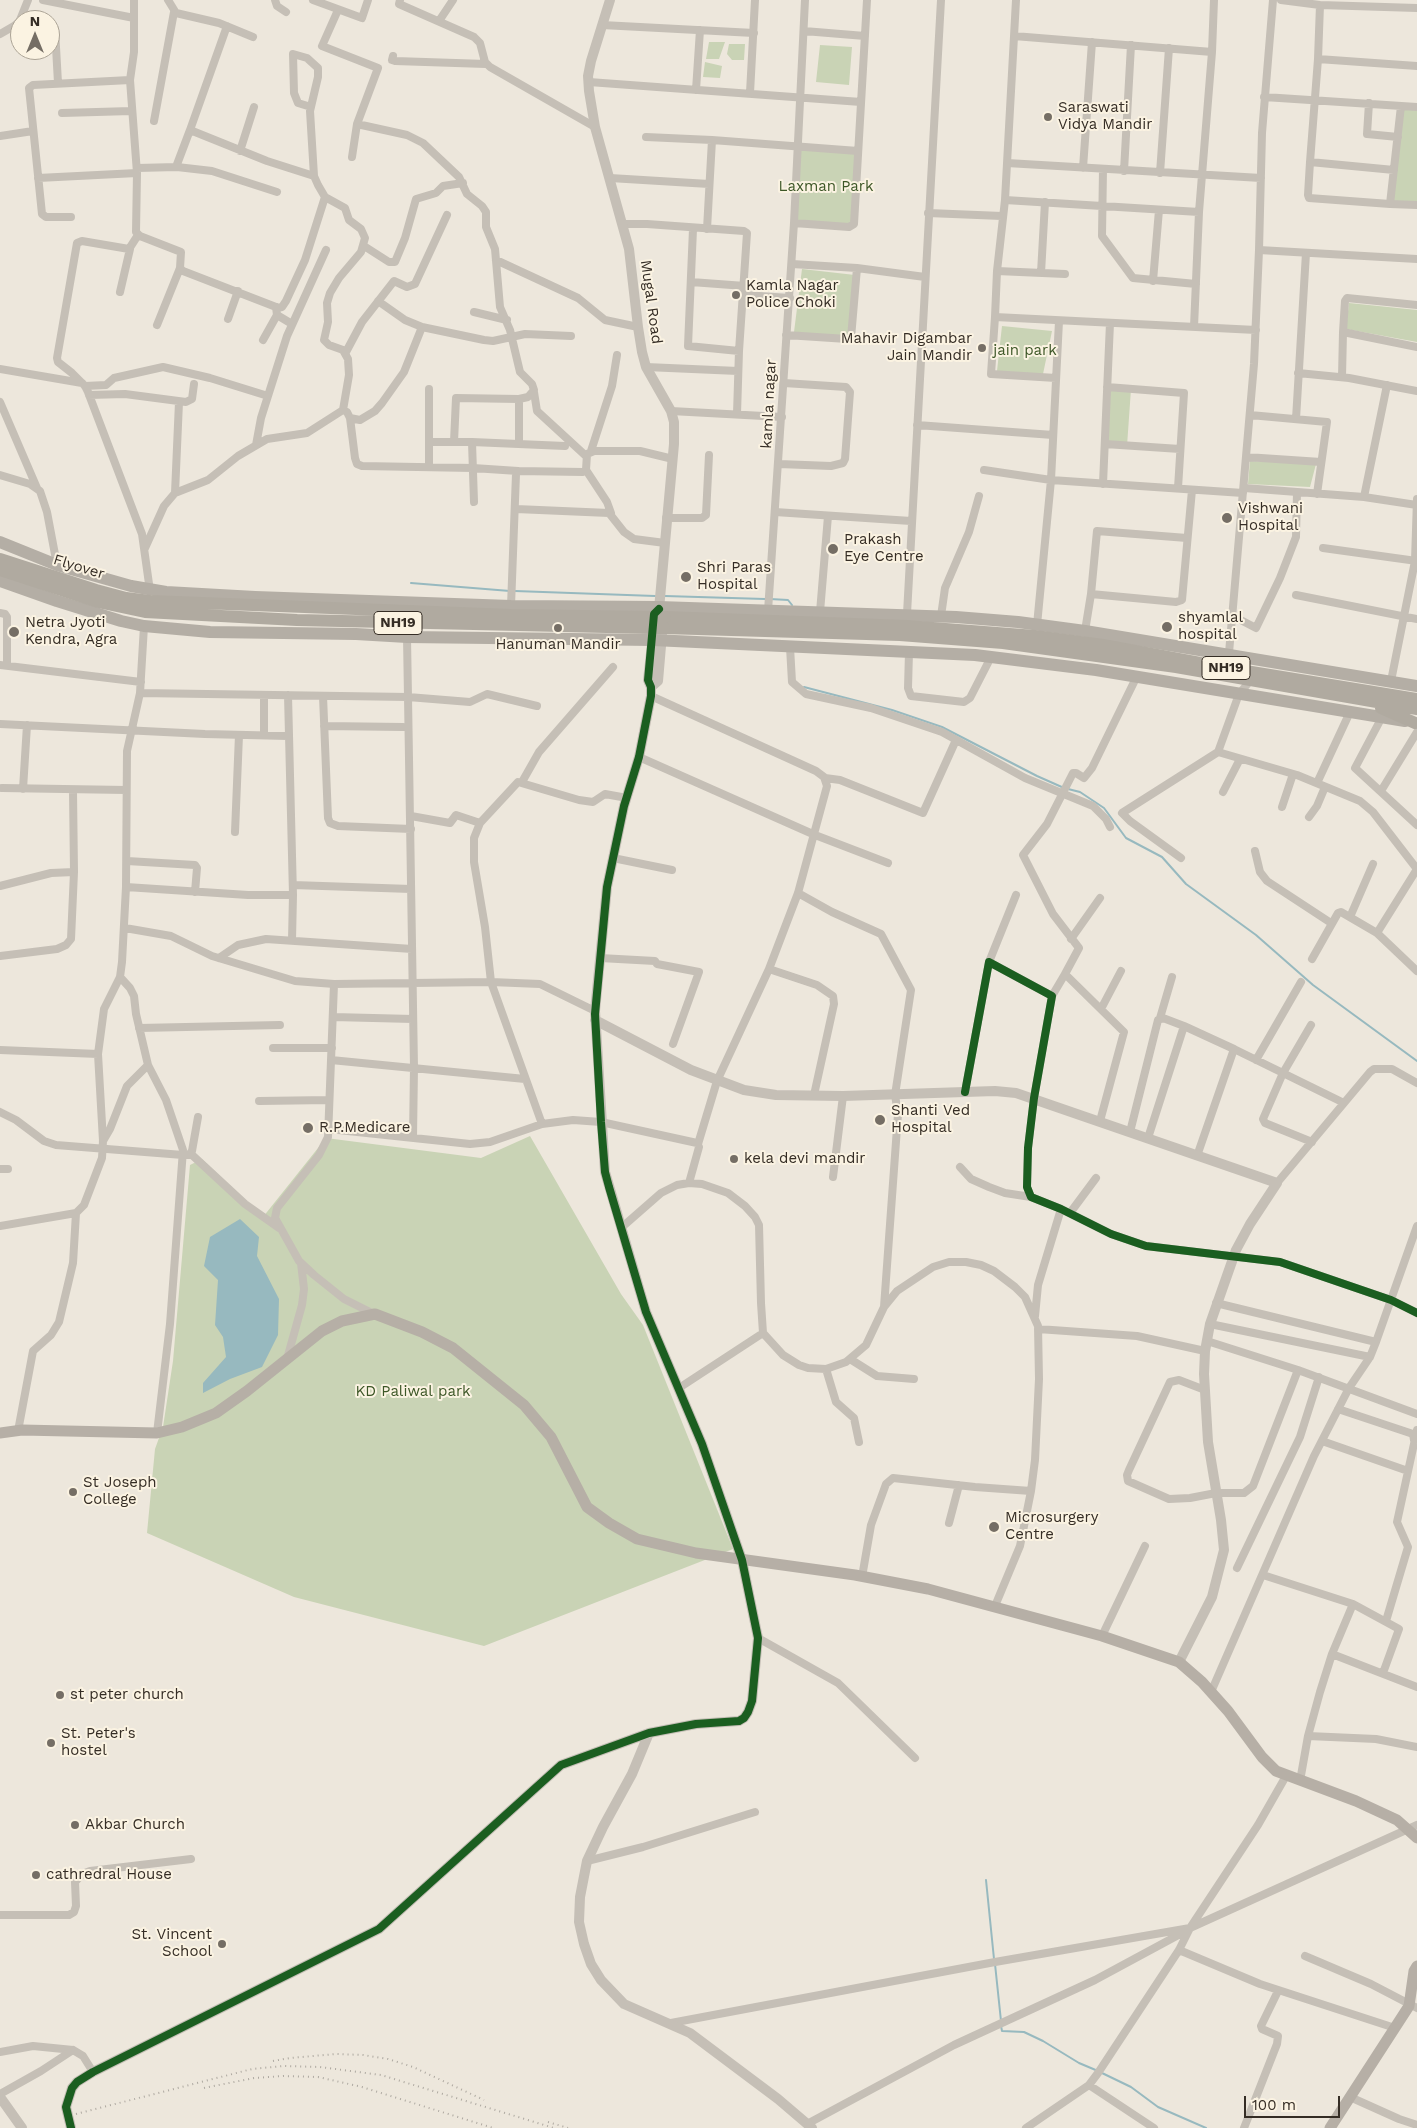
<!DOCTYPE html>
<html>
<head>
<meta charset="utf-8">
<style>
	body { margin:0 }
	#map { position:relative; width:1417px; height:2128px; overflow:hidden; background:#ede7dc; font-family:"Work Sans",sans-serif }
	canvas { display:block }
	.north { position:absolute; left:10px; top:10px; width:50px; height:50px; box-sizing:border-box; background:#fbf3e2; border:1px solid #aca496; border-radius:50%; rotate:0deg; font-size:14px; font-weight:700; line-height:20px; text-align:center; color:#352d25 }
	.north::after { content:''; display:block; margin:auto; width:18px; height:22px; background:#756e65; clip-path:polygon(50% 0,100% 100%,50% 72%,0 100%) }
	.scale { position:absolute; left:1244px; top:2096px; width:96px; height:22px; box-sizing:border-box; border:2px solid #352d25; border-top:0; padding-left:6px; font-size:15px; line-height:18px; white-space:nowrap; color:#352d25; -webkit-text-stroke:4px #fbf3e2; paint-order:stroke }
</style>
</head>
<body>
<div id="map">
<canvas width="1417" height="2128"></canvas>
<div class="north">N</div>
<div class="scale">100 m</div>
</div>
<script>
const ctx = document.querySelector('canvas').getContext('2d');
ctx.lineJoin = 'round';
function fill(path, color) { ctx.fillStyle = color; ctx.fill(path, 'evenodd'); }
const shape = rows => new Path2D(rows.map(r => 'M' + r).join(''));
function stroke(path, color, width, dash) { ctx.strokeStyle = color; ctx.lineWidth = width; ctx.lineCap = dash ? 'butt' : 'round'; ctx.setLineDash(dash || []); ctx.stroke(path); }
function write(font, color, halo, rows, align = 'center') {
  ctx.font = font + ' "Work Sans",sans-serif'; ctx.lineWidth = 4; ctx.setLineDash([]); ctx.textBaseline = 'middle'; ctx.strokeStyle = halo; ctx.fillStyle = color; for (const [text, x, y, turn = 0] of rows) {
    ctx.save(); ctx.translate(x, y); ctx.rotate((+turn || 0) * Math.PI / 180); ctx.textAlign = isNaN(turn) ? turn : align; if (halo) ctx.strokeText(text, 0, 0); ctx.fillText(text, 0, 0); ctx.restore();
  }
}
fill(shape([
	[709,42,725,42,719,59,706,59],
	[729,44,745,44,744,60,732,60,727,54],
	[820,45,852,47,849,85,816,82],
	[705,62,722,66,720,78,703,77],
	[1403,108,1417,109,1417,202,1393,201],
	[799,147,858,151,854,224,794,223],
	[802,269,855,275,848,337,794,332],
	[1349,303,1417,310,1417,342,1346,329],
	[1002,326,1052,331,1043,374,997,371],
	[1107,387,1131,389,1127,446,1105,444],
	[1250,461,1316,464,1310,487,1248,484],
	[530,1136,621,1294,643,1325,733,1549,484,1646,294,1597,147,1533,155,1449,163,1427,173,1361,190,1165,202,1159,263,1217,326,1138,481,1158]
]), '#c9d3b5');
fill(shape([
	[240,1219,259,1237,257,1256,279,1299,278,1335,262,1367,230,1379,203,1393,203,1383,226,1357,223,1337,215,1325,218,1280,204,1266,210,1237]
]), '#97b9bf');
stroke(shape([
	[411,583,510,591],
	[515,591,655,596],
	[665,596,765,599],
	[770,599,788,600,792,605],
	[804,687,892,710,942,727,1037,776,1064,788],
	[1068,789,1080,792,1104,808,1126,838,1162,857,1186,884,1256,935,1313,985,1417,1061],
	[986,1880,994,1959],
	[995,1964,1001,2021],
	[1001,2026,1002,2031,1024,2032,1043,2041,1079,2063,1098,2071],
	[1102,2073,1131,2087,1158,2107,1206,2128]
]), '#97b9bf', 2);
stroke(shape([
	[43,0,134,18],
	[134,0,134,52,130,80,137,173,136,232,140,236,181,252,180,268,183,271,276,307,277,315,263,340],
	[168,0,176,13,219,23,253,37],
	[275,0,277,6,286,12],
	[313,0,362,18,368,0],
	[400,0,399,4,474,37,480,43,485,62,490,67,595,127],
	[1281,0,1320,5,1417,8],
	[1320,5,1318,59,1417,66],
	[338,10,322,46,378,68,357,124,352,157],
	[20,20,28,0],
	[439,21,453,0],
	[602,25,754,33],
	[227,26,190,130,267,161,314,176],
	[55,29,58,83],
	[804,31,865,36],
	[0,34,14,26,20,21],
	[1014,36,1212,52],
	[393,56,392,60,395,61,486,64],
	[1318,59,1310,162,1308,195,1309,198,1390,204,1401,106],
	[589,82,861,102],
	[696,90,700,30],
	[750,93,755,0],
	[1264,97,1417,107],
	[1369,103,1367,134,1398,137],
	[311,107,298,103,294,93,293,54,307,58,318,68,318,77,310,111,314,176,318,185,325,197,345,208,349,220,361,229,365,238,361,252,339,278,330,293,327,303,328,322,324,340,329,345,343,350,348,359,349,375,343,410],
	[62,113,131,111],
	[154,121,174,12],
	[357,124,407,135,423,143,459,177,467,194,482,206,486,212,486,227,495,249,500,307,510,330,520,372,532,384,534,390,528,397,519,399,456,398,454,442],
	[0,136,33,131],
	[646,137,712,140],
	[240,151,254,107],
	[1310,162,1394,170],
	[1007,163,1261,178],
	[176,167,190,130],
	[137,168,177,167,212,171,277,192],
	[1083,168,1092,42],
	[1103,169,1102,236,1133,278,1196,284],
	[1124,171,1131,45],
	[1160,173,1169,48],
	[38,178,137,173],
	[610,178,709,184],
	[1005,200,1199,212],
	[1390,204,1417,205],
	[928,213,1002,216],
	[71,217,46,217,42,214,29,88,33,85,130,80],
	[794,223,849,227,854,224,867,0],
	[623,224,647,224,744,231,747,233,739,351,737,414],
	[693,229,688,346,739,351],
	[707,229,712,140,858,151],
	[138,235,129,249,82,241,77,243,57,358,58,362,72,373,85,386,88,392,142,534,150,591],
	[364,246,389,262,395,262,405,238,416,199,436,193,443,186,463,183],
	[1259,250,1417,259],
	[496,260,578,298,605,320,638,327],
	[792,264,857,268,925,277],
	[997,271,1065,274],
	[1041,273,1045,202],
	[1153,281,1159,210],
	[691,282,745,286],
	[120,292,130,249],
	[744,295,790,298],
	[378,301,405,320,422,327,484,340,493,341,525,334,571,336],
	[1417,305,1347,298,1345,301,1343,332,1417,347],
	[277,308,282,307,286,301,305,260,325,197],
	[474,312,507,320],
	[277,315,292,324],
	[995,317,997,271,1005,200,1016,0],
	[228,319,238,291],
	[157,325,180,268],
	[1194,327,1199,212,1212,52,1214,0],
	[786,335,847,339,851,338,857,268],
	[346,352,362,322,394,281,407,287,415,284,447,215],
	[646,367,738,371],
	[0,369,82,383],
	[1298,373,1349,378,1417,391],
	[1342,377,1343,332],
	[1056,378,991,374,995,317,1256,330],
	[85,386,106,385,114,378,163,367,210,378,268,396],
	[1107,387,1184,393,1178,488],
	[429,389,429,442,472,442],
	[534,392,537,411,586,456],
	[89,395,125,394,186,402,192,399,194,384],
	[0,402,37,488],
	[671,411,782,417],
	[1250,415,1327,422,1317,494],
	[350,418,360,420,375,411,382,403,404,372,422,327],
	[1296,419,1306,253],
	[917,425,1053,435],
	[519,444,519,399],
	[1105,444,1180,449],
	[256,445,261,418,287,336,326,250],
	[591,451,612,386,617,355],
	[1246,457,1321,462],
	[779,464,831,466,843,463,845,459,850,392,846,387,784,383],
	[429,467,429,442],
	[586,470,607,502,611,513],
	[984,470,1051,480,1243,493],
	[0,475,30,484,40,491,47,512,57,565],
	[1103,484,1110,323],
	[1244,488,1364,497,1417,505],
	[175,493,179,402],
	[1364,497,1387,385],
	[474,502,472,442,565,446],
	[516,509,609,513,624,532,634,539,665,543],
	[775,512,911,521],
	[666,518,702,518,706,515,709,455],
	[145,548,164,506,175,493,208,480,238,456,267,439,307,433,343,410,347,412,350,418,355,458,357,464,362,466,473,468,518,471],
	[1323,548,1417,561],
	[1091,594,1176,602,1182,600,1192,490],
	[1296,595,1417,619],
	[511,606,516,474,518,471,583,472,586,470,587,454,594,451,640,451,673,459],
	[768,611,794,223,805,0],
	[820,612,828,516],
	[0,613,5,614,7,617,7,665],
	[907,614,941,0],
	[941,616,945,588,969,532,979,496],
	[1233,616,1256,628,1280,578,1296,537,1297,492],
	[1037,625,1051,480,1059,321],
	[1085,631,1091,594,1097,531,1187,538],
	[790,647,792,682,806,694,871,708,942,732,1025,778,1093,806,1106,819,1110,827],
	[909,652,908,688,911,696,964,702,970,698,991,657],
	[1229,653,1254,364,1259,250,1262,133,1273,0],
	[0,665,141,682],
	[1391,681,1415,561,1417,499],
	[140,693,408,697,407,637],
	[323,696,328,818,330,823,338,826,411,829],
	[651,696,816,771,824,777,827,786,798,893,769,969,717,1081,698,1144],
	[1382,717,1355,768,1417,825],
	[0,724,205,734,288,736],
	[324,726,403,727],
	[264,735,264,695],
	[1218,752,1297,775,1360,801,1373,812,1417,869,1377,933],
	[639,757,815,835,888,863],
	[825,778,840,780,923,813,956,740],
	[522,782,539,752,613,667],
	[1317,783,1350,712],
	[2,788,126,790],
	[23,789,27,725],
	[1381,791,1417,732],
	[1223,792,1240,759],
	[1282,807,1293,774],
	[411,816,450,823,456,815,480,823],
	[1309,817,1317,806,1325,787],
	[235,832,239,735],
	[1255,851,1260,872,1267,881,1331,923],
	[613,858,672,870],
	[1181,858,1130,821,1122,813,1218,752,1239,694,1250,681],
	[127,861,195,865,197,868,195,892],
	[293,885,411,889],
	[0,886,51,873,74,872],
	[126,887,248,895,293,895,288,695],
	[798,893,832,912,881,934,911,990,895,1095,898,1114,884,1307],
	[1350,917,1373,864],
	[125,928,171,936,212,956,295,981,334,984,491,982,542,1124],
	[1071,939,1100,898],
	[292,940,293,895],
	[0,956,57,949,66,945,71,939,74,872,73,791],
	[219,958,238,945,266,939,412,949],
	[600,958,655,961,657,964,699,972,673,1044],
	[1312,959,1338,913,1341,912,1377,933,1417,971],
	[989,962,1016,895],
	[769,969,817,985,833,996,834,1004,814,1095],
	[1065,974,1079,948,1053,914,1023,855,1047,824,1073,773,1076,773,1084,778,1092,768,1137,676],
	[120,977,130,988,134,996,136,1014,148,1065,166,1100,183,1150,170,1324,157,1433],
	[334,984,328,1137,319,1155,277,1208,275,1218,299,1261,314,1275,344,1299,374,1314],
	[1052,996,1065,974,1124,1032,1100,1121],
	[1101,1009,1121,971],
	[595,1011,540,984,491,982,485,927,474,862,474,838,480,823,518,782,579,800,593,802,605,794,627,798],
	[333,1017,413,1019],
	[1160,1018,1172,977],
	[1311,1025,1283,1073,1263,1119,1265,1123,1312,1142],
	[139,1028,280,1025],
	[273,1048,332,1048],
	[1234,1049,1344,1103],
	[0,1050,98,1054],
	[331,1060,525,1079],
	[1256,1060,1301,982],
	[965,1092,989,962,1052,996,1034,1098,1028,1148,1027,1187,1031,1197,1061,1209,1111,1234,1146,1246,1280,1262,1391,1300,1417,1313],
	[259,1101,329,1100],
	[0,1112,16,1120,44,1141,56,1145,183,1155,189,1155,192,1151,198,1117],
	[329,1129,470,1144,490,1142,542,1124,573,1120,601,1122,697,1143,699,1147,689,1183],
	[1130,1132,1158,1020,1163,1018,1184,1026],
	[413,1138,414,1067,408,697,470,702,487,694,537,706],
	[1148,1138,1184,1026,1234,1049,1197,1156],
	[103,1141,110,1129,127,1086,148,1065],
	[191,1154,245,1204,279,1228],
	[960,1167,971,1179,989,1187,1005,1193,1031,1197],
	[0,1169,8,1169],
	[833,1177,843,1096],
	[1277,1183,1370,1072,1374,1069,1392,1069,1417,1083],
	[1070,1213,1096,1178],
	[0,1226,76,1213,84,1205,102,1158,103,1141,98,1054,104,1009,120,977,122,962,126,887,127,751,140,693,144,626],
	[621,1228,661,1193,677,1185,689,1183,702,1184,728,1193,745,1206,755,1217,759,1225,761,1303,763,1333,679,1388],
	[1216,1303,1376,1342],
	[1035,1316,1038,1285,1061,1209],
	[1210,1324,1370,1357],
	[1038,1329,1137,1336,1205,1351],
	[763,1333,783,1355,799,1365,808,1368,826,1369,846,1362,866,1345,884,1307,897,1291,933,1267,949,1262,966,1262,981,1265,994,1271,1015,1287,1025,1297,1038,1326,1039,1379,1035,1460,1031,1491,1020,1546,995,1606],
	[287,1359,302,1305,304,1289,301,1263],
	[850,1359,877,1376,914,1379],
	[826,1369,836,1402,854,1418,859,1442],
	[1298,1370,1417,1414],
	[1205,1390,1179,1380,1170,1382,1129,1470,1127,1475,1128,1481,1169,1499,1190,1498,1216,1493,1244,1493,1253,1486,1298,1370,1207,1341],
	[1338,1409,1413,1434,1414,1440],
	[18,1431,33,1351,51,1335,59,1322,73,1263,76,1213],
	[1322,1441,1408,1471],
	[949,1523,959,1485],
	[1237,1568,1300,1437,1319,1377],
	[1263,1575,1353,1604,1332,1654,1320,1692,1308,1736,1300,1781],
	[862,1577,871,1525,886,1484,893,1478,975,1487,1031,1491],
	[1353,1604,1399,1629,1383,1673],
	[1386,1621,1408,1547,1397,1522,1417,1430],
	[1102,1636,1145,1546],
	[758,1638,838,1683,915,1758],
	[1332,1654,1417,1687],
	[1211,1692,1314,1456,1349,1388,1370,1357,1376,1342,1417,1226],
	[1308,1736,1376,1739,1417,1747],
	[587,1861,643,1847,755,1812],
	[0,1915,69,1915,74,1912,76,1906,75,1882,82,1874,90,1871,191,1859],
	[1179,1950,1260,1984,1395,2028],
	[1305,1956,1371,1984,1417,2008],
	[671,2023,995,1962,1190,1928,1417,1825],
	[0,2052,33,2046,73,2050,83,2056,93,2072],
	[1089,2085,1154,2128],
	[0,2094,41,2071,73,2050],
	[1350,2097,1399,2119,1417,2125],
	[807,2124,954,2045,1095,1980,1184,1932],
	[1026,2128,1089,2085,1098,2073,1179,1950,1190,1928,1258,1825,1286,1776],
	[1244,2128,1277,2044,1278,2036,1262,2029,1261,2026,1278,1991]
]), '#c5bfb6', 8);
stroke(shape([
	[610,0,591,61,588,76,589,91,595,127,629,249,638,327,642,352,646,367,671,411,674,422,674,444,659,609],
	[651,687,658,681,662,634],
	[595,1020,691,1070,744,1090,776,1095,843,1096,995,1091,1016,1093,1277,1183,1250,1224,1236,1250,1210,1324,1205,1351,1204,1374,1208,1442,1221,1520,1224,1550,1212,1597,1179,1662],
	[649,1733,632,1774,603,1827,587,1861,580,1897,579,1922,584,1944,591,1964,601,1980,624,2004,690,2033,778,2099,812,2128],
	[0,2097,22,2128],
	[71,2128,66,2107,72,2088,77,2082,93,2072,379,1929,561,1765,649,1733,696,1724,739,1721,744,1718,748,1712,752,1701,758,1638,742,1560,702,1444,646,1312,605,1172,595,1011,607,887,624,806,639,757,651,696,651,687,648,680,653,635]
]), '#c5bfb6', 10);
stroke(shape([
	[0,1433,22,1430,157,1433,182,1427,216,1413,247,1391,322,1331,342,1321,375,1314,422,1332,453,1348,524,1405,551,1437,587,1507,609,1523,637,1539,696,1553,855,1575,928,1589,1102,1636,1179,1662,1202,1682,1228,1711,1262,1757,1276,1771,1356,1801,1397,1820,1417,1838],
	[1330,2128,1409,2006,1414,1971,1417,1966]
]), '#b6afa6', 11);
stroke(shape([
	[0,542,57,565,131,586,166,592,255,597,511,606,659,607,956,617,1018,622,1085,631,1417,686],
	[0,581,57,601,121,621,144,626,210,632,356,634,407,637,653,640,975,655,1096,670,1405,721]
]), '#b4aea5', 12);
stroke(shape([
	[0,559,96,590,126,598,150,601,511,615,652,617],
	[0,570,98,602,145,612,297,620,651,628],
	[665,617,907,626,1035,636,1103,645,1227,668,1417,699],
	[664,628,900,635,1003,643,1176,667,1417,709],
	[1381,708,1415,723]
]), '#b0aaa0', 12);
stroke(shape([
	[273,2061,290,2058,336,2054,363,2055,388,2059,413,2067,484,2100],
	[204,2088,254,2078,283,2076,318,2077,362,2087,493,2128],
	[76,2114,252,2069,283,2066,320,2067,381,2075,554,2128],
	[548,2122,568,2128]
]), '#ada8a0', 2, [1, 4]);
stroke(shape([
	[652,617,665,617],
	[651,628,664,628]
]), '#b0aaa0', 12);
stroke(shape([
	[965,1092,989,962,1052,996,1034,1098,1028,1148,1027,1187,1031,1197,1061,1209,1111,1234,1146,1246,1280,1262,1391,1300,1417,1313],
	[71,2128,66,2107,72,2088,77,2082,93,2072,379,1929,561,1765,649,1733,696,1724,739,1721,744,1718,748,1712,752,1701,758,1638,742,1560,702,1444,646,1312,609,1187,605,1172,601,1122,595,1014,607,887,624,806,639,757,651,696,651,687,648,680,654,614,659,609]
]), '#1b5e20', 8);
for (const [x, y, r, color] of [
	[1048,117,5,"#756e65"],
	[736,295,5,"#756e65"],
	[982,348,5,"#756e65"],
	[1227,518,6,"#756e65"],
	[833,549,6,"#756e65"],
	[686,577,6,"#756e65"],
	[1167,627,6,"#756e65"],
	[558,628,5,"#756e65"],
	[14,632,6,"#756e65"],
	[880,1120,6,"#756e65"],
	[308,1128,6,"#756e65"],
	[734,1159,5,"#756e65"],
	[73,1492,5,"#756e65"],
	[994,1527,6,"#756e65"],
	[60,1695,5,"#756e65"],
	[51,1743,5,"#756e65"],
	[75,1825,5,"#756e65"],
	[36,1875,5,"#756e65"],
	[222,1944,5,"#756e65"]
]) { const dot = new Path2D(); dot.arc(x, y, r, 0, 2 * Math.PI); ctx.fillStyle = color; ctx.fill(dot); stroke(dot, '#fbf3e2', 2); }
for (const [x, y, w] of [
	[398,623,48],
	[1226,668,48]
]) { const box = new Path2D(); box.roundRect(x - w / 2, y - 11.5, w, 23, 4); ctx.fillStyle = '#fbf3e2'; ctx.fill(box); stroke(box, '#352d25', 1); }
write('bold 14px', '#352d25', null, [
	["NH19",398,623],
	["NH19",1226,668]
]);
write('15px', '#352d25', '#fbf3e2', [
	["Saraswati",1058,108],
	["Vidya Mandir",1058,125],
	["Kamla Nagar",746,286],
	["Police Choki",746,303],
	["Mahavir Digambar",972,339,"right"],
	["Jain Mandir",972,356,"right"],
	["Vishwani",1238,509],
	["Hospital",1238,526],
	["Prakash",844,540],
	["Eye Centre",844,557],
	["Shri Paras",697,568],
	["Hospital",697,585],
	["shyamlal",1178,618],
	["hospital",1178,635],
	["Netra Jyoti",25,623],
	["Kendra, Agra",25,640],
	["Hanuman Mandir",558,645,"center"],
	["Shanti Ved",891,1111],
	["Hospital",891,1128],
	["R.P.Medicare",319,1128],
	["kela devi mandir",744,1159],
	["St Joseph",83,1483],
	["College",83,1500],
	["Microsurgery",1005,1518],
	["Centre",1005,1535],
	["st peter church",70,1695],
	["St. Peter's",61,1734],
	["hostel",61,1751],
	["Akbar Church",85,1825],
	["cathredral House",46,1875],
	["St. Vincent",212,1935,"right"],
	["School",212,1952,"right"]
], 'left');
write('15px', '#3c5626', '#fbf3e2', [
	["Laxman Park",826,187],
	["jain park",1025,351],
	["KD Paliwal park",413,1392]
]);
write('15px', '#352d25', '#fbf3e2', [
	["Mugal Road",651,302,82],
	["kamla nagar",769,404,-87],
	["Flyover",79,567,17]
]);
</script>
</body>
</html>
